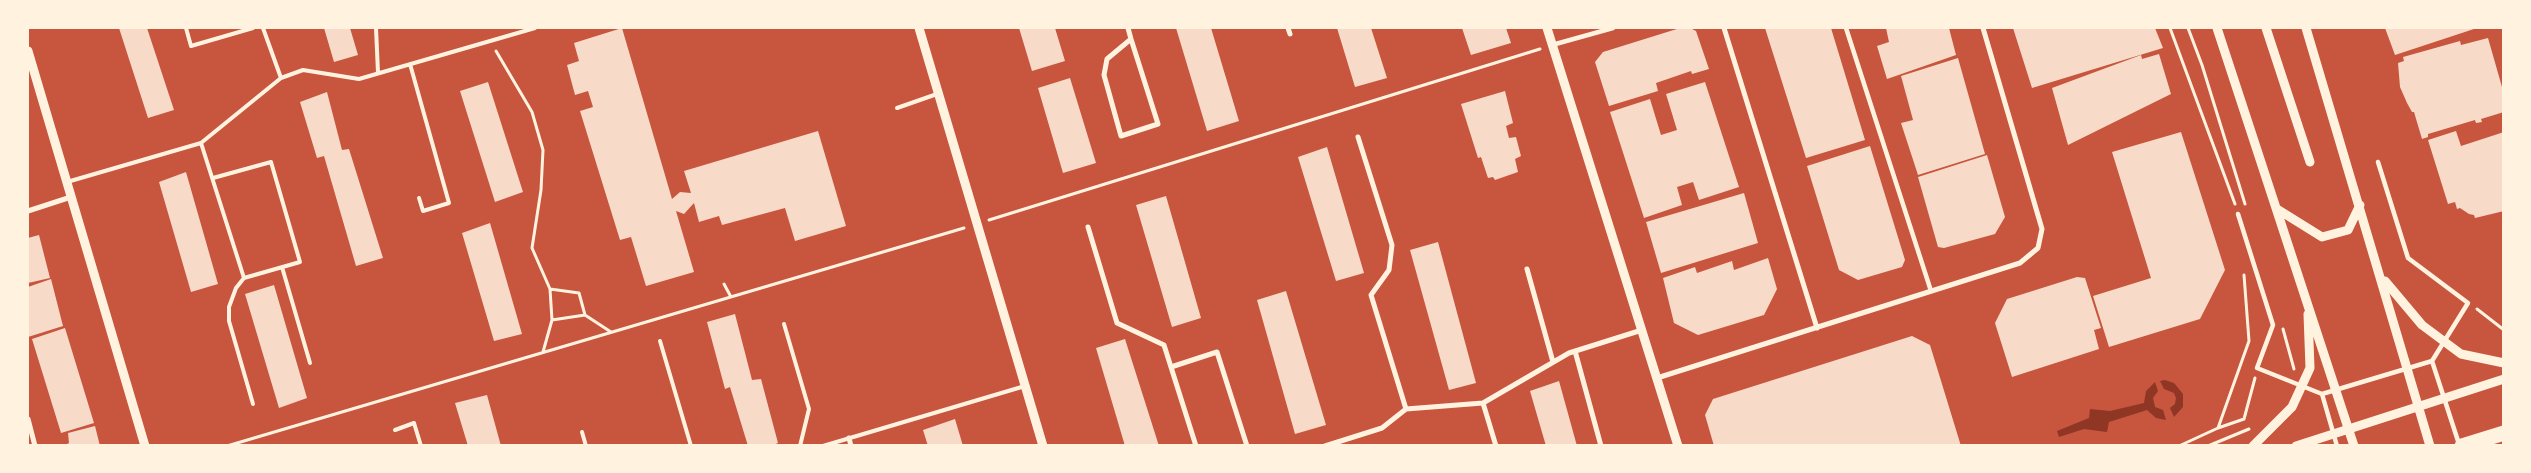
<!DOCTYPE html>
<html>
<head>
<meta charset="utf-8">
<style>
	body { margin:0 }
	#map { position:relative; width:2531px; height:473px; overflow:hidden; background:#c8553d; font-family:Barlow,sans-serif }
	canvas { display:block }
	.frame { position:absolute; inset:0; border:29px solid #fff3e0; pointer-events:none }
</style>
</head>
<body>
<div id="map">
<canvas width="2531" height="473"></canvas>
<div class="frame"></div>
</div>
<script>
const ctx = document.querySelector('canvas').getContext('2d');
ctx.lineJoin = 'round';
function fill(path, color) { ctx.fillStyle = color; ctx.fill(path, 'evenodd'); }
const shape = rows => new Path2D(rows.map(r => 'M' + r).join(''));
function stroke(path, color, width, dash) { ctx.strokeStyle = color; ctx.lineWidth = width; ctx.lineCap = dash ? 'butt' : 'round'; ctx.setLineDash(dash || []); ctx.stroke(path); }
fill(shape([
	[2165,380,2174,383,2183,394,2183,407,2174,417,2170,408,2175,404,2176,398,2174,393,2164,389,2160,381],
	[2155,382,2158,391,2153,398,2155,407,2163,410,2166,420,2156,418,2147,410,2109,422,2107,432,2084,429,2059,437,2057,431,2089,418,2090,409,2110,411,2144,403,2146,391]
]), '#8f3625');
fill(shape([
	[119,28,147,28,174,110,148,118],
	[324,28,350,28,358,55,334,62],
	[622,28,672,199,680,192,691,193,684,171,818,131,846,226,795,241,785,208,722,225,719,216,699,222,694,203,684,214,676,211,694,272,646,286,631,237,620,240,580,111,593,107,588,91,575,95,567,65,579,61,574,43],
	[1019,28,1055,28,1065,61,1032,71],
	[1176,28,1211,28,1239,121,1207,131],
	[1337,28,1371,28,1387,78,1355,87],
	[1462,28,1506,28,1511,43,1471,55],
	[1680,28,1690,28,1696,31,1709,69,1692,74,1691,71,1656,83,1658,91,1609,106,1595,62,1603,52],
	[1765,28,1831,28,1865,140,1806,158],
	[1886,28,1949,28,1956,55,1887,79,1877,46,1889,42],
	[2013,28,2155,28,2163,48,2032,88],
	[2385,28,2477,28,2395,55],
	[2488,38,2504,94,2504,112,2481,119,2482,122,2476,123,2475,120,2428,134,2428,137,2422,139,2414,112,2412,112,2407,103,2400,87,2398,63,2404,61,2403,57,2460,41,2461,45],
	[2159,54,2171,94,2068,145,2052,88,2141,55,2142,59],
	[1958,58,1985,154,1918,175,1901,123,1913,120,1901,76],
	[1070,78,1096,163,1063,173,1038,88],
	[488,82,523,192,495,202,460,91],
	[1705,82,1739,187,1699,200,1693,182,1677,187,1682,205,1644,218,1610,112,1650,99,1661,135,1677,130,1666,94],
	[1505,91,1513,123,1506,126,1509,138,1516,137,1521,156,1515,159,1518,172,1495,180,1493,177,1488,178,1481,157,1478,158,1461,104],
	[327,92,342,150,349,149,383,258,356,266,324,156,317,158,300,102],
	[2456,131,2461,146,2504,132,2504,211,2475,218,2474,215,2469,214,2460,208,2457,209,2455,202,2448,204,2428,140],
	[2181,132,2225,270,2200,319,2109,347,2093,296,2151,278,2112,152],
	[1870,146,1905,260,1902,267,1858,280,1839,270,1807,166],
	[1327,147,1364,273,1336,281,1298,157],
	[1987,155,2005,217,1995,234,1944,248,1938,247,1918,177],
	[186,172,218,284,191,292,159,182],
	[1744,193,1758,243,1661,273,1646,222],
	[1166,196,1201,318,1172,327,1136,205],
	[490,223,522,334,494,341,462,233],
	[39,235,50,278,28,283,28,238],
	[1438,242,1476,383,1449,390,1410,250],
	[1768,258,1777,289,1764,315,1698,335,1674,323,1663,278,1695,267,1697,273,1732,261,1734,270],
	[2077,277,2085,278,2101,328,2094,330,2099,349,2012,377,1995,323,2007,299],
	[51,279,63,326,28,337,28,287],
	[274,285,307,398,279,408,245,294],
	[1286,291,1326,425,1295,434,1257,300],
	[735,314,752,380,761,379,778,443,771,446,748,446,730,387,725,389,707,322],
	[65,328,94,423,61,433,32,339],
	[1912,336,1930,345,1961,446,1714,446,1705,415,1713,399],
	[1125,339,1159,446,1125,446,1096,348],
	[1559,381,1577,446,1546,446,1530,391],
	[487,395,501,446,468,446,455,403],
	[955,419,963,446,928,446,923,430],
	[95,426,100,446,63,446,69,443,68,433]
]), '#f7dbc8');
stroke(shape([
	[2170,28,2235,204],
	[2188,28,2202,65,2245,204],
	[496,51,532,112,543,150,541,190,532,248,550,289,552,320,543,352],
	[989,220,1540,49],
	[724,284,731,297],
	[550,289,579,293,585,315,611,332],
	[2477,309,2504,330],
	[552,320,585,315],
	[2283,329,2294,369],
	[2218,428,2244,419,2255,378],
	[227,446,964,228],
	[2133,446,2150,446],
	[2179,446,2218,428,2249,341,2244,275],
	[2208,446,2249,429]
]), '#fff3e0', 3);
stroke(shape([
	[186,28,191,46,253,28],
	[263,28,281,78],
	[376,28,378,73],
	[410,64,449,203,423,211,419,198],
	[897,108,937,94],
	[201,143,244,278,236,288,229,307,229,321,253,404],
	[213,178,271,162,300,262,244,278],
	[67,182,201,143,281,78,303,70,359,79,535,28],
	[282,267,310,363],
	[784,324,809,409,800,446],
	[660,341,691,446],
	[395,430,414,423,421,446],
	[582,432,586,446],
	[823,446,1025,386]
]), '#fff3e0', 4);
stroke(shape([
	[1846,28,1931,291],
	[1552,45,1613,28],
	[2378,162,2408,258,2468,303,2432,361,2459,444],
	[2238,214,2273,325,2257,368,2322,394,2337,446],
	[2322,394,2432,361]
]), '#fff3e0', 4.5);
stroke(shape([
	[1128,28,1131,39,1158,124,1121,136,1104,75,1107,59,1131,39],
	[1288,28,1290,34],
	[1724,28,1817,328],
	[1358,137,1392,245,1389,270,1371,295,1406,409],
	[28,211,71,197],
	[1088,227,1117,323,1164,345,1196,446],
	[1527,269,1553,362],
	[1575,351,1601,446],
	[1171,367,1217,352,1247,446],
	[1657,378,2020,263,2038,248,2042,229,1983,28],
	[1483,403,1496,446],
	[28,419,35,446],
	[849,438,851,446],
	[1325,446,1382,428,1406,409,1483,403,1569,353,1642,330]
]), '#fff3e0', 5);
stroke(shape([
	[919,28,1043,446],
	[1547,28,1678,446],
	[2217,28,2354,446],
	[2266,28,2310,162],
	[2306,28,2430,446],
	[28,51,145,446],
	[2277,209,2322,237,2348,230,2360,205],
	[2385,281,2422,325,2461,354,2504,363],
	[2253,446,2292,407,2310,368,2308,314],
	[2296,446,2504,379]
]), '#fff3e0', 9);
stroke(shape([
	[2462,446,2504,433]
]), '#fff3e0', 15);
</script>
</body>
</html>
